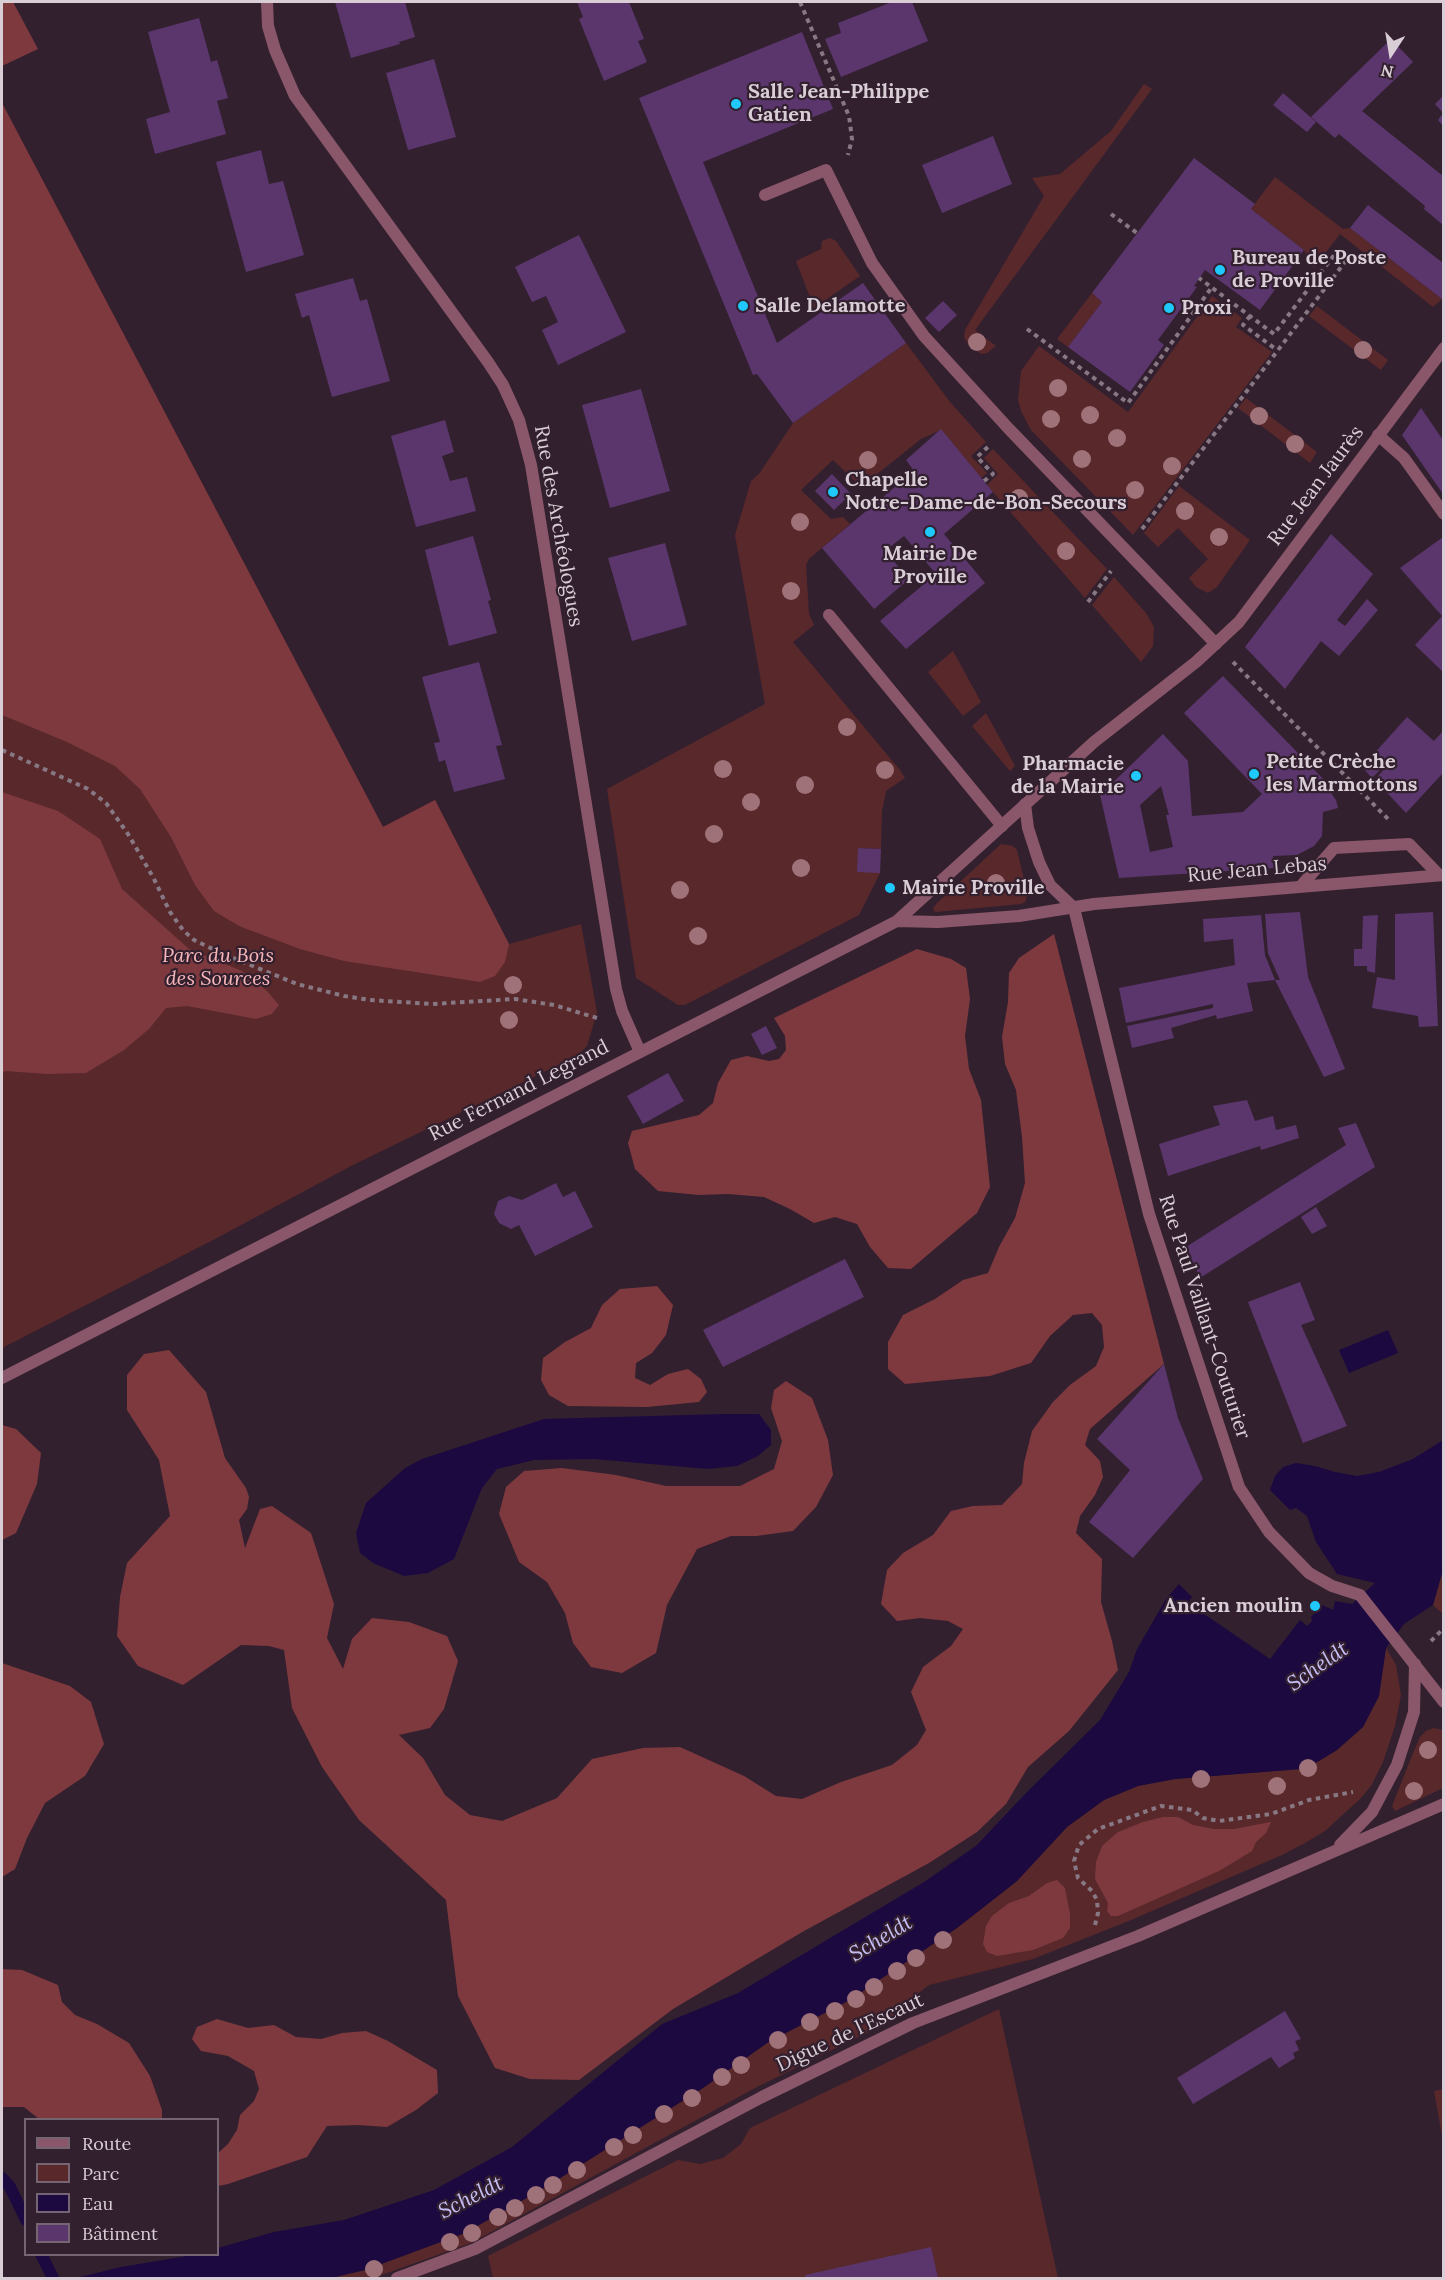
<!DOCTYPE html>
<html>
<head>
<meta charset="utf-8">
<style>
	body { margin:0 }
	#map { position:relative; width:1445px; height:2280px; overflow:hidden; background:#33202f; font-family:Lora,serif }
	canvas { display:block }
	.frame { position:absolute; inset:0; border:3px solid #d9cdd6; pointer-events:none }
	.legend { position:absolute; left:24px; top:2118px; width:195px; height:138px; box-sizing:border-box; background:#33202f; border:2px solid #756572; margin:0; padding:8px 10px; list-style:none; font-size:18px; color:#d9cdd6 }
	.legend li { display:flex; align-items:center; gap:12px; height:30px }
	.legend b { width:30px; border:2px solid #756572 }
	.north { position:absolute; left:1361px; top:24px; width:60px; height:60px; -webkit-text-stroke:4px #33202f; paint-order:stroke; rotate:192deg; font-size:16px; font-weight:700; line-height:24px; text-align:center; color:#d9cdd6 }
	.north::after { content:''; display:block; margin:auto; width:21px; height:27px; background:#d9cdd6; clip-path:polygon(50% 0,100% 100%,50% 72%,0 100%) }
</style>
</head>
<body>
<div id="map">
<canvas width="1445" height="2280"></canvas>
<div class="frame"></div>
<ul class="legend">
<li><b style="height:8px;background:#895769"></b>Route</li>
<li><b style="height:16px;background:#59282b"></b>Parc</li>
<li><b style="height:16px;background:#1b0940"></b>Eau</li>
<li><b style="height:16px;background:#5a366d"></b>Bâtiment</li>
</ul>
<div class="north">N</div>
</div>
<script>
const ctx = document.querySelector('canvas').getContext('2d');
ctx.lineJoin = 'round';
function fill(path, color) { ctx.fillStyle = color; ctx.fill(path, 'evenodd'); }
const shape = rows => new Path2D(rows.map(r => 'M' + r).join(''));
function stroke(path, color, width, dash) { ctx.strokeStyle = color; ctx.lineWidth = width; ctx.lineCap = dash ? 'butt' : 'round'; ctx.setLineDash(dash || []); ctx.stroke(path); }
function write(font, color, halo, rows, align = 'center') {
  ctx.font = font + ' Lora,serif'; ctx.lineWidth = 4.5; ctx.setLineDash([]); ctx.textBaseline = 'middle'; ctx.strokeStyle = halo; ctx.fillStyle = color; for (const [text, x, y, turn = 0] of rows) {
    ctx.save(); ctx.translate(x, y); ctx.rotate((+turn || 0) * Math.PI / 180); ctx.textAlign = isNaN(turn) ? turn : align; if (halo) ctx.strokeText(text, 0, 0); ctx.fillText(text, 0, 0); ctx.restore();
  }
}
fill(shape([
	[1144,84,1152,89,975,330,996,346,987,353,981,354,968,344,964,337,965,330,1044,196,1032,178,1060,174,1111,131],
	[2,103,383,827,435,800,509,944,581,924,597,1012,587,1046,577,1056,353,1165,215,1239,2,1348],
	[1275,177,1343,229,1350,228,1442,299,1433,307,1340,234,1314,268,1304,250,1251,209],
	[830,238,836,241,860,276,814,308,796,261,821,249,822,241],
	[1092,293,1102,302,1068,347,1057,339],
	[1212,296,1242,318,1236,327,1272,352,1133,535,1031,430,1021,411,1018,400,1021,371,1039,346,1128,412],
	[1317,306,1388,360,1381,370,1309,316],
	[906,343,950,402,986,442,971,456,987,473,981,478,941,430,921,439,861,487,833,460,801,490,831,519,843,517,850,524,809,559,806,565,809,614,814,625,793,642,900,770,905,778,886,791,882,811,881,849,859,848,880,873,859,915,685,1005,678,1005,636,978,607,789,765,704,735,535,751,481,759,474,793,423],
	[1246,398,1317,452,1310,463,1238,408],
	[993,449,1107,569,1085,598,987,485,998,474,984,458],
	[1179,486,1250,540,1217,587,1208,593,1196,587,1189,578,1208,559,1178,528,1158,547,1144,533],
	[1114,577,1146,613,1154,627,1153,646,1141,662,1092,605],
	[953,651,981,702,963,716,928,672],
	[986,713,1015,766,1010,771,972,726],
	[1001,844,1013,846,1017,850,1026,888,1027,896,1025,902,1021,904,936,912,934,911,933,908,937,903],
	[1443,1570,1443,1614,1433,1605],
	[1386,1648,1396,1665,1401,1695,1395,1726,1383,1762,1371,1786,1360,1799,1325,1831,1305,1843,1282,1855,1131,1920,1033,1959,929,1985,916,1995,909,2012,757,2087,471,2243,373,2278,331,2278,365,2270,465,2233,546,2187,703,2088,770,2041,848,2001,957,1928,1017,1881,1067,1827,1104,1800,1138,1786,1175,1779,1300,1769,1319,1761,1337,1750,1363,1727,1379,1696],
	[1433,1728,1443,1730,1443,1788,1395,1811,1392,1806,1413,1753,1420,1737,1426,1731],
	[999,2009,1058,2278,493,2278,488,2256,678,2160,700,2164,723,2158,741,2144,750,2128],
	[1443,2089,1444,2089,1443,2141,1434,2091]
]), '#59282b');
fill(shape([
	[2,2,13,2,38,49,2,66],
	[2,103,383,827,435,800,509,944,505,962,495,976,480,982,344,961,300,949,239,926,214,911,195,885,171,837,140,789,115,766,67,742,2,715],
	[2,792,58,811,100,839,122,889,189,949,242,971,267,991,279,1005,272,1014,256,1019,187,1006,166,1008,149,1029,124,1050,86,1073,47,1074,5,1071,2,1074],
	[1054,934,1164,1364,1090,1429,1085,1445,1100,1461,1103,1477,1095,1495,1080,1516,1076,1533,1102,1559,1101,1602,1112,1641,1118,1670,1069,1731,1028,1767,1006,1804,977,1832,929,1863,804,1931,673,2009,579,2080,530,2079,495,2068,458,1996,446,1900,359,1820,322,1767,292,1708,284,1650,269,1646,241,1645,183,1685,138,1666,117,1636,120,1597,127,1563,170,1516,159,1460,127,1410,127,1375,144,1354,169,1350,206,1392,225,1458,246,1488,249,1497,247,1509,239,1520,245,1548,260,1509,272,1506,311,1533,334,1604,327,1638,343,1669,352,1639,372,1618,409,1622,447,1636,458,1661,444,1709,430,1728,399,1735,423,1758,445,1795,470,1815,502,1821,557,1798,592,1759,643,1748,680,1747,744,1776,776,1796,802,1799,841,1782,892,1765,917,1745,926,1730,911,1692,923,1667,951,1646,963,1629,948,1621,920,1618,897,1621,881,1604,887,1570,903,1553,933,1535,951,1511,973,1506,1002,1505,1022,1484,1024,1463,1032,1431,1053,1402,1070,1385,1096,1366,1104,1347,1102,1325,1092,1313,1073,1315,1050,1336,1031,1363,990,1376,905,1384,888,1369,888,1342,903,1315,935,1299,963,1280,988,1273,999,1247,1015,1218,1025,1183,1022,1137,1016,1090,1005,1064,1002,1037,1008,1002,1009,973,1019,958],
	[917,949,951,959,966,968,970,999,965,1036,969,1069,981,1100,990,1187,977,1213,911,1269,888,1268,870,1247,857,1224,835,1217,814,1223,790,1209,764,1197,728,1194,699,1195,658,1191,635,1169,628,1143,632,1131,699,1115,713,1103,718,1083,731,1060,747,1056,769,1061,779,1059,786,1050,785,1036,774,1018],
	[657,1286,673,1305,666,1335,652,1353,636,1363,635,1378,650,1385,668,1374,688,1369,701,1379,707,1392,699,1402,647,1407,568,1406,549,1395,541,1380,543,1358,565,1342,591,1328,602,1305,620,1289],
	[786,1381,812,1398,828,1440,833,1475,816,1507,793,1531,756,1536,731,1536,697,1549,667,1605,656,1653,622,1673,591,1667,573,1643,565,1613,547,1582,519,1562,499,1514,506,1487,524,1471,562,1468,616,1475,666,1486,740,1486,774,1469,782,1441,771,1408,774,1390],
	[2,1425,16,1429,41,1453,37,1484,16,1533,2,1540],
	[2,1663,70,1686,91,1702,104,1744,85,1776,45,1803,27,1838,15,1869,2,1877],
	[1163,1817,1178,1817,1193,1825,1214,1829,1234,1829,1271,1822,1266,1833,1256,1842,1252,1851,1219,1871,1118,1916,1111,1916,1107,1911,1108,1903,1095,1879,1096,1862,1102,1846,1118,1832,1143,1822],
	[1057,1880,1065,1888,1070,1914,1070,1928,1063,1938,1033,1950,997,1956,987,1952,983,1944,986,1926,992,1916,1009,1903,1029,1896,1047,1883],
	[2,1969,22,1970,58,1985,62,2002,75,2015,97,2024,129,2043,150,2076,162,2110,162,2119,39,2119,24,2107,2,2107],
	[217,2019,248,2028,274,2025,296,2037,321,2039,342,2033,366,2031,388,2041,437,2070,438,2093,416,2110,387,2127,358,2125,327,2126,307,2157,228,2184,218,2186,218,2153,228,2144,237,2130,240,2115,254,2101,259,2089,254,2071,228,2056,201,2051,192,2039,197,2027]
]), '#7e393e');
fill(shape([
	[1388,1330,1398,1353,1349,1373,1339,1350],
	[724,1414,759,1414,771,1430,771,1445,758,1456,737,1466,708,1469,594,1459,534,1460,497,1469,482,1488,454,1559,428,1573,404,1576,373,1563,360,1553,356,1533,366,1503,405,1468,422,1459,544,1419],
	[1443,1440,1443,1570,1433,1605,1404,1624,1386,1648,1379,1696,1363,1727,1337,1750,1319,1761,1301,1769,1175,1779,1138,1786,1104,1800,1067,1827,1017,1881,957,1928,848,2001,770,2041,703,2088,546,2187,465,2233,365,2270,331,2278,76,2278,121,2267,193,2255,218,2254,218,2248,274,2232,344,2220,434,2190,512,2147,662,2024,738,1993,924,1882,976,1846,1025,1794,1100,1720,1129,1672,1137,1649,1166,1599,1179,1584,1192,1597,1188,1603,1270,1659,1300,1620,1307,1626,1312,1621,1311,1617,1322,1605,1333,1610,1335,1601,1352,1604,1375,1583,1337,1574,1316,1542,1307,1516,1296,1508,1290,1510,1270,1490,1275,1476,1283,1467,1296,1463,1315,1466,1335,1472,1357,1476,1379,1472,1413,1459]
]), '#1b0940');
stroke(shape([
	[2,2178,10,2187,26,2220],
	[41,2254,53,2278]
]), '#1b0940', 12);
fill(shape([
	[335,2,405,2,415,37,399,42,400,44,351,58],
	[577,2,629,2,644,39,638,41,647,62,604,81,579,19,583,17],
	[892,2,912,2,928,41,841,77,825,39,841,33,838,23],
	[199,18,211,62,217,60,228,98,217,101,226,134,155,154,146,119,170,112,148,32],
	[802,32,833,109,703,162,777,343,863,283,906,343,793,423,757,374,753,375,639,98],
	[1391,39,1413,62,1362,111,1443,176,1443,225,1424,209,1425,206,1339,134,1335,138,1311,117],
	[434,59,456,137,408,150,386,73],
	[1283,93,1316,122,1307,132,1273,105],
	[1443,96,1443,126,1438,120,1443,113,1435,104],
	[993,136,1012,184,942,213,922,165],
	[261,150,269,184,283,181,304,255,246,272,216,162],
	[1194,158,1255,204,1251,209,1304,250,1260,310,1205,270,1194,286,1197,287,1158,340,1164,345,1130,392,1068,347,1102,302,1092,293],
	[1368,205,1443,263,1443,297,1442,299,1350,228],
	[579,235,626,332,558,365,542,330,558,322,546,296,532,302,515,267],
	[353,278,360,301,367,299,390,381,332,397,309,315,302,318,295,294],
	[943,301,957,315,939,332,925,318],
	[641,389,670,491,610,508,582,405],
	[1421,408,1443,440,1443,494,1402,435],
	[445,420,454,452,442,456,450,481,467,477,476,511,416,527,391,436],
	[941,429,993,492,944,534,985,583,906,649,880,621,936,574,904,536,885,551,909,579,874,609,822,548,914,471,906,460],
	[832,474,851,494,834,510,815,491],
	[1331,534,1373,574,1337,620,1345,626,1367,599,1378,610,1339,656,1321,641,1285,689,1245,647],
	[473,536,491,600,488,601,497,633,449,646,425,550],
	[1443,537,1443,672,1415,645,1442,616,1400,568],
	[665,543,687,625,632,641,608,558],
	[479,662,502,745,496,746,505,779,454,792,445,760,439,762,434,743,440,742,422,677],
	[1223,676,1331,787,1329,790,1336,800,1338,808,1323,812,1322,836,1314,846,1297,855,1273,856,1274,868,1119,878,1100,795,1163,734,1188,761,1192,816,1243,812,1262,794,1184,713],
	[1161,786,1169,815,1166,815,1173,847,1150,852,1140,805],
	[1407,717,1434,741,1443,731,1443,773,1406,813,1375,780,1384,769,1383,767,1372,778,1362,767],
	[858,848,881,849,880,873,857,872],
	[1300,912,1308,977,1345,1069,1324,1077,1275,980,1280,980,1268,953,1265,914],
	[1433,912,1438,1026,1419,1027,1418,1016,1372,1008,1377,977,1395,980,1395,914],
	[1261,915,1265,955,1275,980,1247,983,1253,1011,1217,1019,1216,1015,1171,1028,1174,1038,1132,1048,1127,1026,1213,1008,1213,1004,1126,1023,1119,988,1235,965,1233,939,1204,942,1203,919],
	[1378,915,1375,973,1367,971,1367,966,1354,966,1354,949,1362,949,1363,916],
	[766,1026,777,1048,762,1055,751,1034],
	[668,1073,684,1101,643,1124,627,1096],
	[1247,1100,1255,1121,1273,1116,1276,1130,1296,1125,1299,1138,1261,1150,1260,1146,1168,1176,1159,1144,1220,1125,1213,1106],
	[1356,1123,1375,1167,1200,1278,1186,1247,1346,1145,1338,1128],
	[556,1183,563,1197,575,1191,593,1227,535,1256,519,1225,511,1229,499,1223,494,1214,498,1201,509,1196,522,1200],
	[1316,1207,1327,1226,1312,1234,1301,1217],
	[845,1259,864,1297,723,1367,703,1330],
	[1300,1282,1315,1320,1301,1325,1347,1426,1303,1443,1248,1302],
	[1164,1364,1178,1418,1203,1479,1133,1558,1089,1522,1130,1470,1097,1439],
	[1285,2011,1301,2039,1295,2041,1299,2050,1293,2053,1295,2058,1279,2068,1271,2057,1193,2104,1177,2078],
	[931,2247,938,2278,806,2278,805,2275]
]), '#5a366d');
stroke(shape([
	[800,2,849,116,852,139,848,155],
	[1111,214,1137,233],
	[1250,316,1243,325,1277,350],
	[1027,329,1128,403,1212,287],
	[984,481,993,474,977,457,990,445],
	[1142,529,1348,258,1338,250,1274,334,1199,278],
	[1088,602,1111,571],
	[1233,662,1388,819],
	[2,750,88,789,106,803,128,834,153,877,170,912,183,930,194,940,221,953,297,984,344,996,370,1000,432,1004,515,999,554,1005,597,1018],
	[1431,1641,1444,1628],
	[1095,1925,1098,1913,1097,1900,1092,1891,1078,1878,1074,1861,1079,1845,1098,1829,1161,1806,1192,1810,1203,1818,1219,1821,1271,1814,1309,1800,1353,1792]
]), '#887884', 4, [4.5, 4.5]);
stroke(shape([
	[765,195,826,170,872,263,924,336,1009,429,1216,644],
	[829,615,1002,826],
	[1301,886,1334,848,1409,844,1439,875]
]), '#895769', 12);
stroke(shape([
	[1378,435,1404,458,1444,514]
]), '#895769', 12);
stroke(shape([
	[267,2,268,26,275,50,295,96,488,362,503,385,519,420,531,465,616,989,622,1011,640,1052],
	[1025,804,1028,828,1039,862,1050,885,1074,908],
	[1074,908,1149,1214,1239,1487,1269,1532,1309,1573,1332,1586,1360,1595,1444,1702],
	[897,921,938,922,1019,916,1094,904,1444,875],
	[2,1378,897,921,1094,742,1196,662,1239,622,1444,348],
	[1340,1845,1372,1812,1397,1765,1414,1712,1415,1664],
	[397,2278,475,2249,762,2097,913,2023,1138,1936,1444,1804]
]), '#895769', 12);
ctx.fillStyle = '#9f727a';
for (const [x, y] of [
	[977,342],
	[1363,350],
	[1058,388],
	[1090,415],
	[1259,416],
	[1051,419],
	[1117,438],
	[1295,444],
	[1082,459],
	[868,460],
	[1172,466],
	[1135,490],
	[1019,498],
	[1185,511],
	[800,522],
	[1219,537],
	[1066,551],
	[791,591],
	[847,727],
	[723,769],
	[885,770],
	[805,785],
	[751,802],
	[714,834],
	[801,868],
	[996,883],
	[680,890],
	[698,936],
	[513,985],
	[509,1020],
	[1428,1750],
	[1308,1768],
	[1201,1779],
	[1277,1786],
	[1414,1791],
	[943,1940],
	[916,1958],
	[897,1971],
	[874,1987],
	[856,1999],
	[835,2011],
	[810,2022],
	[778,2040],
	[741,2065],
	[722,2077],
	[692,2098],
	[664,2114],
	[633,2135],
	[614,2147],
	[577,2170],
	[553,2185],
	[536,2195],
	[515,2208],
	[498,2217],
	[472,2233],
	[450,2242],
	[374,2269]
]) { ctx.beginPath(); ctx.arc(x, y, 9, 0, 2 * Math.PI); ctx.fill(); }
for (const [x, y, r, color] of [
	[736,104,6,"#1fc9fd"],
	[1220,270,6,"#1fc9fd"],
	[743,306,6,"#1fc9fd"],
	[1169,308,6,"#1fc9fd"],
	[833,492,6,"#1fc9fd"],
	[930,532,6,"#1fc9fd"],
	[1254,774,6,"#1fc9fd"],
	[1136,776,6,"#1fc9fd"],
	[890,888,6,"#1fc9fd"],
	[1315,1606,6,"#1fc9fd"]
]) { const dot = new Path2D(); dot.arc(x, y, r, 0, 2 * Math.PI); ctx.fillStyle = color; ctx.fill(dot); stroke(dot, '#33202f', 2); }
write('bold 20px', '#d9cdd6', '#33202f', [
	["Salle Jean-Philippe",748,92],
	["Gatien",748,115],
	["Bureau de Poste",1232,258],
	["de Proville",1232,281],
	["Salle Delamotte",755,306],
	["Proxi",1181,308],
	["Chapelle",845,480],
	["Notre-Dame-de-Bon-Secours",845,503],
	["Mairie De",930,554,"center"],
	["Proville",930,577,"center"],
	["Petite Crèche",1266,762],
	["les Marmottons",1266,785],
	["Pharmacie",1124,764,"right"],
	["de la Mairie",1124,787,"right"],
	["Mairie Proville",902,888],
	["Ancien moulin",1303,1606,"right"]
], 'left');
write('20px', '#d9cdd6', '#33202f', [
	["Rue Jean Jaurès",1316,486,-53],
	["Rue des Archéologues",558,526,80],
	["Rue Jean Lebas",1257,870,-5],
	["Rue Fernand Legrand",519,1091,-27],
	["Rue Paul Vaillant-Couturier",1204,1317,72],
	["Digue de l'Escaut",850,2033,-25]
]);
write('italic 20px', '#f7b6b7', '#33202f', [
	["Parc du Bois",218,956],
	["des Sources",218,979]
]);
write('italic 21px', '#c5bef4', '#33202f', [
	["Scheldt",1318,1667,-35],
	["Scheldt",881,1939,-31],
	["Scheldt",471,2198,-27]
]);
</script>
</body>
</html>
